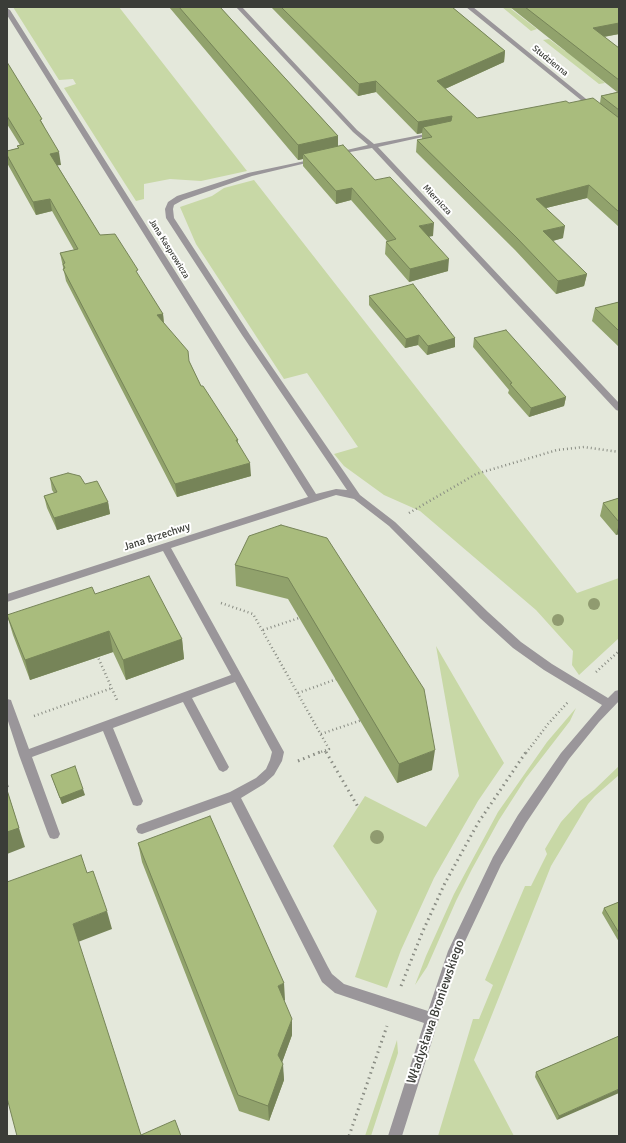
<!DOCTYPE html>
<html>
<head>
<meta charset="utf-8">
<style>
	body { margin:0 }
	#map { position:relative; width:626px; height:1143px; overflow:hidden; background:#e4e8db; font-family:Signika,sans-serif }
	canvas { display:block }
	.frame { position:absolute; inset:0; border:8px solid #3b3d38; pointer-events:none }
</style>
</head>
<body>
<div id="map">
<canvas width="626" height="1143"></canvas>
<div class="frame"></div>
</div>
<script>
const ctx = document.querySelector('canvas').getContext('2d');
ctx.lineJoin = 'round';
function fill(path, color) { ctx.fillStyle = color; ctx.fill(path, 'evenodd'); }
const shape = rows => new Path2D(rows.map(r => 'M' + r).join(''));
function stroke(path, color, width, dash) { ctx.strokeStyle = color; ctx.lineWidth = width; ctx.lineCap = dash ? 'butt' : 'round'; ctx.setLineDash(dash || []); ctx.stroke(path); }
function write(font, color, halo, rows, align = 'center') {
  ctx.font = font + ' Signika,sans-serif'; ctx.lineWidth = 4; ctx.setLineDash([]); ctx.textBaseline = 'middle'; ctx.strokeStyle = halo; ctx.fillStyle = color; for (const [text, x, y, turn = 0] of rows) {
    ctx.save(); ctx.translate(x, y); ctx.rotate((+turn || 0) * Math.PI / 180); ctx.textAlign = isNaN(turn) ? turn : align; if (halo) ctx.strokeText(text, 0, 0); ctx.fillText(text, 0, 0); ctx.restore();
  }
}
fill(shape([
	[13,7,119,7,247,171,201,181,170,179,144,184,144,199,136,201,64,88,76,84,73,79,59,80],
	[502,7,520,7,511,9,537,29,531,31],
	[564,7,619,48,619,61,608,53,576,59,605,83,599,84,543,40,549,39,565,51,597,45],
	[254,180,577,593,619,578,619,638,579,675,572,665,573,651,536,610,420,511,384,495,344,466,334,454,358,447,307,373,284,379,196,244,180,207,212,196,224,188],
	[436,646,504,763,478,801,434,878,401,950,387,988,355,977,377,911,333,846,365,796,426,827,459,776],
	[576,708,570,721,526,778,499,820,472,869,456,901,427,967,415,985,426,956,454,894,498,812,547,742],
	[619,766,619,775,595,796,588,804,551,866,474,1060,514,1136,438,1136,473,1019,479,1019,493,985,485,980,525,886,531,886,547,854,545,849,561,822,580,801,594,790],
	[397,1040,398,1053,371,1136,365,1136]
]), '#c8d8a6');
stroke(shape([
	[409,513,476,474,557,450,584,447,619,452],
	[221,603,253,614,329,749,318,753],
	[263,630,302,617],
	[97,655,117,700],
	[596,672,619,651],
	[298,693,337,679],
	[34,716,112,688],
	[321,734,362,720],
	[325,751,326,753],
	[526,753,548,724,568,702]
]), '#898c83', 2.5, [1, 3]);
stroke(shape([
	[326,752,358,807],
	[298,761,320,752],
	[7,786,12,784],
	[401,986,422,933,445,883,478,823,526,752],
	[349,1136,387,1026]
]), '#898c83', 3, [1.5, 4]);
fill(shape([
	[236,7,242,7,357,130,374,144,436,132,436,134,378,147,619,403,619,411,616,410,372,148,334,155,334,153,368,145,353,132,236,7],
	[466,7,473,7,596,107,596,109,592,109,466,7],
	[7,8,10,10,316,494,336,489,347,490,242,335,166,218,165,209,168,202,177,196,248,173,319,158,319,160,252,176,183,200,174,205,173,209,174,218,250,335,360,495,395,522,488,612,521,642,552,664,608,698,615,691,619,690,619,701,599,722,569,759,526,823,501,865,460,952,402,1136,388,1136,424,1023,335,993,322,982,231,802,142,834,138,833,136,829,138,825,230,792,256,778,266,769,270,760,272,752,235,682,192,698,229,767,227,770,223,772,219,770,183,702,113,728,143,801,141,805,137,806,133,805,103,731,32,757,60,834,58,838,54,839,50,838,48,834,19,755,7,718,7,699,11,700,12,703,29,749,231,675,163,551,7,602,7,594,308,497,7,15,7,8],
	[336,495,354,499,389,526,480,618,513,648,544,670,602,705,561,753,518,815,493,857,448,951,428,1011,344,984,332,974,328,967,241,798,264,784,274,775,282,761,284,752,171,548,336,495]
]), '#9a969a');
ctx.fillStyle = '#909b70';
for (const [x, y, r] of [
	[594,604,6],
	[558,620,6],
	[377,837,7]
]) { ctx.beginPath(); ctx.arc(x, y, r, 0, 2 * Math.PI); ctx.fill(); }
fill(shape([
	[169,7,220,7,338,136,338,146,433,236,429,236,448,271,409,282,385,254,386,242,387,241,351,200,336,204,303,166,303,159,298,160],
	[271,7,452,7,505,51,504,62,445,89,477,118,569,103,600,103,601,96,617,92,510,7,619,7,619,34,604,37,619,48,619,227,587,198,546,208,563,238,553,241,587,274,584,286,556,294,515,250,416,152,417,140,422,139,422,133,417,134,376,92,358,96],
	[7,62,43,124,61,165,57,165,100,235,138,276,163,314,164,323,189,361,201,386,238,440,238,443,251,476,177,497,66,281,60,253,74,250,52,211,36,215,7,163,7,151,18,148,17,146,20,145,7,124],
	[369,296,455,338,455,347,427,355,418,345,405,348,369,305],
	[619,302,619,347,592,321,595,308],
	[474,338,566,397,564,406,529,417,508,393,509,390,473,347],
	[50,478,85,484,108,502,110,514,57,530,47,508,44,496,54,493,52,490],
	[619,498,619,534,616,535,600,516,603,503],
	[281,525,432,770,397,783,288,599,236,586,235,565],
	[95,594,182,639,184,659,126,680,113,652,30,680,13,635,7,615],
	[51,775,85,795,62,804],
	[138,843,285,1000,284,1001,292,1035,282,1062,284,1080,269,1121,239,1111,142,862],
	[619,902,619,942,602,913,604,908],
	[619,1036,557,1120,535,1077,536,1072]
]), '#91a26c');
fill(shape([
	[619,23,619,34,591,39,593,28],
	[505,51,504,62,436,93,437,81],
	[376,81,376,92,358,96,359,84],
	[452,116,451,128,423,127,422,133,417,134,418,122],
	[338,136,338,151,303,154,303,159,298,160,298,145],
	[59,152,61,165,52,166,50,154],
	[589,185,587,198,534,211,536,199],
	[352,188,351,200,336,204,336,191],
	[50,199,52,211,36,215,33,202],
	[434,223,433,236,418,239,419,226],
	[565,226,563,238,541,244,543,231],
	[449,259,448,271,409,282,410,269],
	[587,274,584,286,556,294,558,281],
	[163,314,164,326,157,315],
	[419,335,418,345,405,348,406,339],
	[455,338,455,347,427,355,428,346],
	[566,397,564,406,529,417,531,408],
	[250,463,251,476,177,497,175,484],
	[108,502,110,514,57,530,54,518],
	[619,524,619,534,616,535],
	[109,631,113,652,30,680,25,660],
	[182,639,184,659,126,680,123,660],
	[435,750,432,770,397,783,399,764],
	[83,789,85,795,62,804,60,798],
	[7,790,25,847,7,854],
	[107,911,112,929,78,942,73,924],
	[284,983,285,1000,278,1003,278,986],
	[292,1019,292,1035,279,1071,278,1055],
	[283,1064,284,1080,269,1121,268,1106],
	[619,1089,619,1093,557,1120,559,1116]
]), '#768458');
const building = shape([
	[179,7,220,7,338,136,298,145,179,7],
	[281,7,452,7,505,51,437,81,477,118,566,101,569,103,593,98,619,118,619,212,589,185,536,199,565,226,543,231,587,274,558,281,517,238,417,140,432,137,423,127,451,121,452,116,418,122,376,81,359,84,281,7],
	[525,7,619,7,619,23,593,28,619,48,619,80,525,7],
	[7,62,42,119,40,120,59,152,50,154,100,235,115,234,138,270,136,271,163,314,157,315,188,351,189,361,201,386,203,386,238,440,236,440,250,463,175,484,63,269,65,268,63,264,65,263,60,253,78,249,50,199,33,202,7,155,7,151,19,148,17,146,24,144,7,116,7,62],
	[619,92,619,110,601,96,619,92],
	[343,145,375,180,390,177,434,223,419,226,449,259,410,269,386,242,396,239,352,188,336,191,303,154,343,145],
	[413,284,455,338,428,346,419,335,406,339,369,296,413,284],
	[619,302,619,331,595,308,619,302],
	[506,330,566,397,531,408,510,384,512,383,474,338,506,330],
	[68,473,80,476,85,484,97,481,108,502,54,518,44,496,57,492,50,478,68,473],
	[619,498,619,522,603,503,619,498],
	[281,525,327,538,424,689,435,750,399,764,288,578,235,565,249,536,281,525],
	[149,576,182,639,123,660,109,631,25,660,7,615,92,587,95,594,149,576],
	[75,766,83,789,60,798,51,775,75,766],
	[7,790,19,828,7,832,7,790],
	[210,816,284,983,278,986,292,1019,278,1055,283,1064,268,1106,238,1095,138,843,210,816],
	[81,855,87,873,93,871,107,911,73,924,141,1135,175,1120,181,1136,17,1136,7,1098,7,882,81,855],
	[619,902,619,933,604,908,619,902],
	[619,1036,619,1089,559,1116,536,1072,619,1036]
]);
fill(building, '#a9bc7d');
stroke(building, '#768458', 1);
write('9px', '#3b3d38', '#fff', [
	["Studzienna",550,61,39],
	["Miernicza",437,200,47],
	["Jana Kasprowicza",169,249,58]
]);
write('11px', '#3b3d38', '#fff', [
	["Jana Brzechwy",157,537,-18]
]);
write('13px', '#3b3d38', '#fff', [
	["Władysława Broniewskiego",436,1012,-71]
]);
</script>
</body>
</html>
